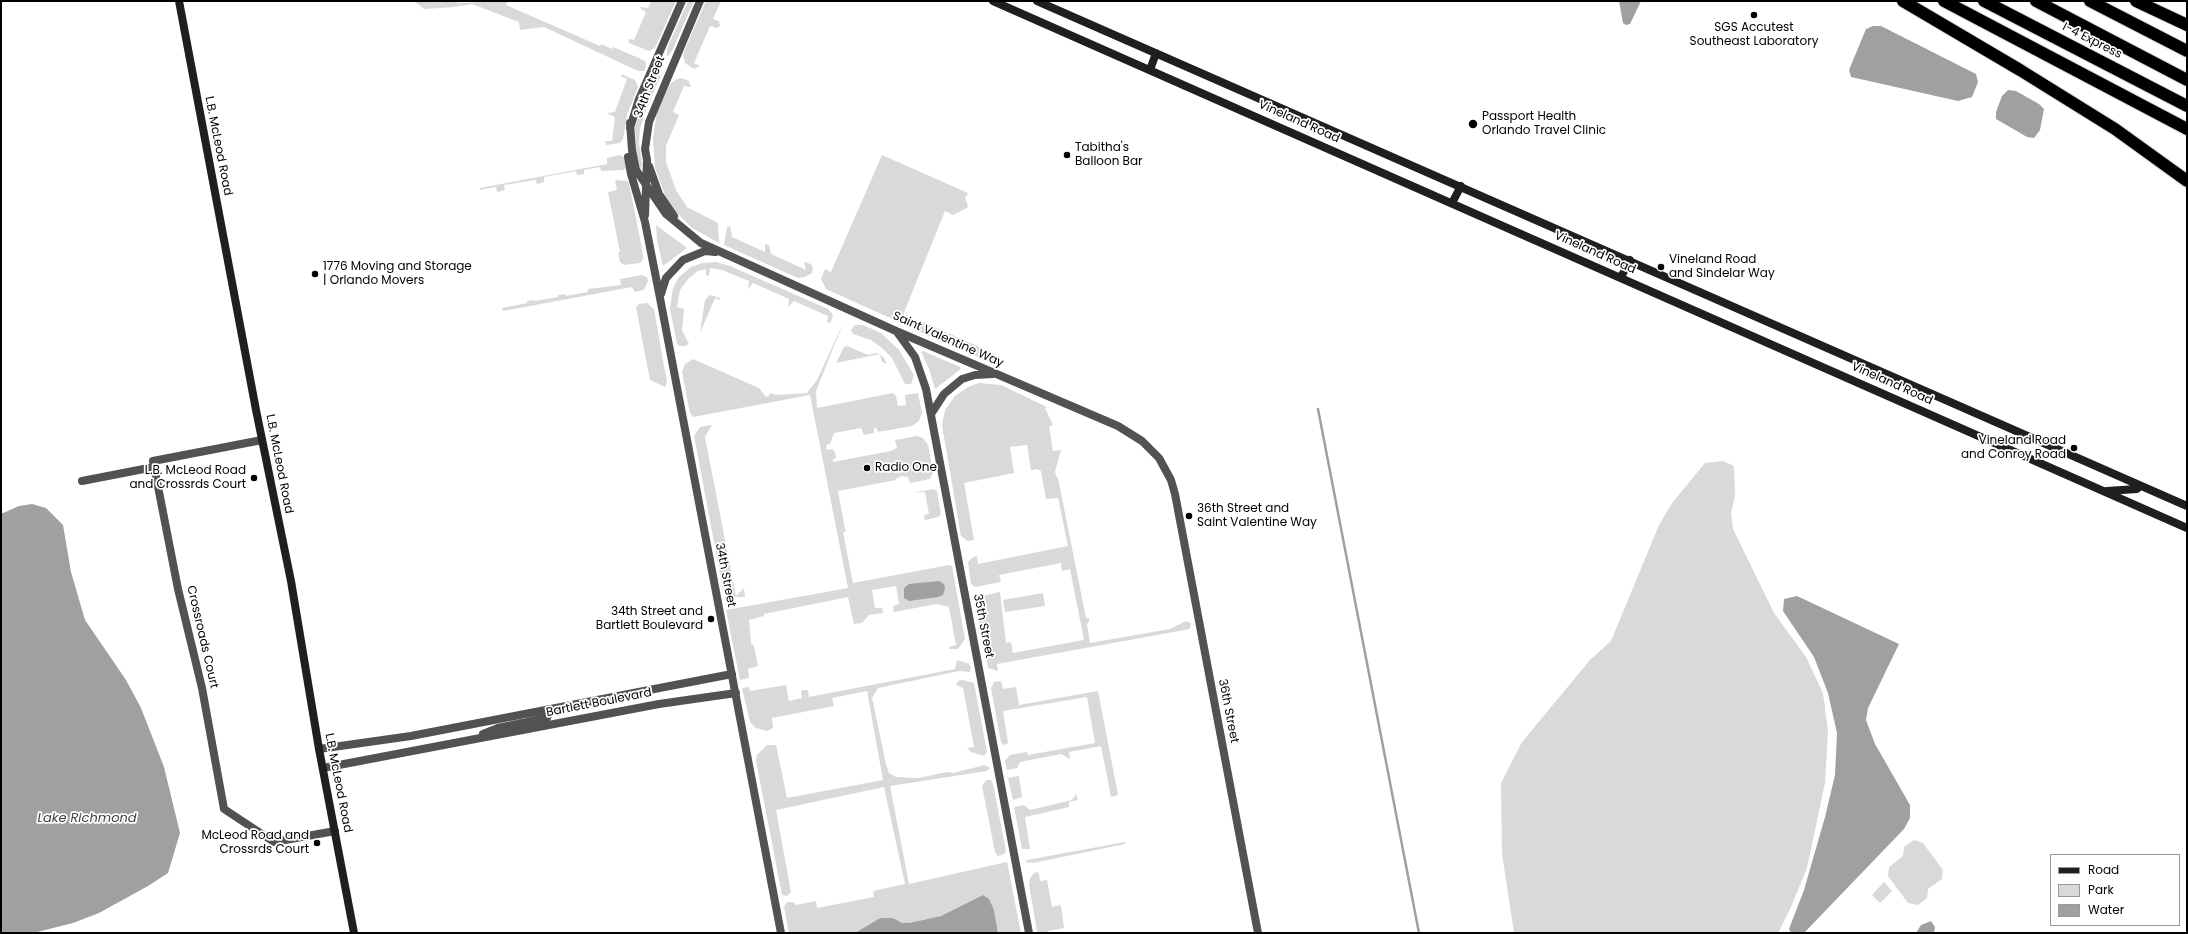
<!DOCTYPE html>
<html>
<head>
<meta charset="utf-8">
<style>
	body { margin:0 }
	#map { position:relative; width:2188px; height:934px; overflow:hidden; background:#fff; font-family:Poppins,sans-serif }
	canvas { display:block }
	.frame { position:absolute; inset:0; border:2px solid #000; pointer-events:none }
	.legend { position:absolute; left:2050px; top:854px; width:130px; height:72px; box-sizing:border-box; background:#fff; border:1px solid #999; margin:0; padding:5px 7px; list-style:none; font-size:12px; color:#000 }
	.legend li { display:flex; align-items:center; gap:8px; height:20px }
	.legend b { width:20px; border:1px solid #999 }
</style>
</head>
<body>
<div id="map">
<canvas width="2188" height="934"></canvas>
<div class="frame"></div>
<ul class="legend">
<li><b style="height:5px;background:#1f1f1f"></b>Road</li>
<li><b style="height:11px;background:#d9d9d9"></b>Park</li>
<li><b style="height:11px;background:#a0a0a0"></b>Water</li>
</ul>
</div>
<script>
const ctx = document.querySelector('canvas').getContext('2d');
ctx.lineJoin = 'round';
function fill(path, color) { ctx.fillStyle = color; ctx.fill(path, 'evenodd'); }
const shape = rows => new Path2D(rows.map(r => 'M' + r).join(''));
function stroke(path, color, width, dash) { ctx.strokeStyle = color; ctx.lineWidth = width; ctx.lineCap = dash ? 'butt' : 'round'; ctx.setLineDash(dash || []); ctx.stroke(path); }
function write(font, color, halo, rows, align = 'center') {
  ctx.font = font + ' Poppins,sans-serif'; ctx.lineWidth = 3.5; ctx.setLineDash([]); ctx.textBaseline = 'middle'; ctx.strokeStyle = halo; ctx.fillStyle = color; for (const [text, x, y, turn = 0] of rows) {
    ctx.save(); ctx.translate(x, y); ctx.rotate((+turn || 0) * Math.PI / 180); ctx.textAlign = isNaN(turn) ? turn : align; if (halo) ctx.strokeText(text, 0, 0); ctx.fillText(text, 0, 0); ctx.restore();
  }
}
fill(shape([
	[414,1,457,1,457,3,508,1,506,5,600,46,601,44,612,49,613,47,641,59,646,62,646,67,644,71,638,71,544,27,520,30,519,22,472,4,454,7,424,9],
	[651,1,676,1,655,48,649,51,629,43,628,39,634,40,646,12,641,9,640,7,648,8],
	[688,1,694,1,672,51,667,57,667,49],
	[706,1,721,1,713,19,719,21,720,26,717,28,710,26,694,63,700,66,694,69,685,63,683,54],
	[660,71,660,78,646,110,640,129,639,143,642,164,640,171,637,165,635,127,644,101,655,76],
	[621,74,635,80,638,87,627,115,623,139,620,143,606,145,605,141,612,141,615,117,607,113,615,112,627,79,622,77],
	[682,78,689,81,691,87,684,86,673,112,679,115,666,146,666,162,676,190,687,207,718,223,719,243,692,228,676,212,665,195,655,168,653,138,657,112,670,84,677,79],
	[620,155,625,158,626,168,623,170,601,171,600,167,584,170,584,174,577,175,576,171,544,177,544,182,537,184,536,180,504,185,505,190,497,192,496,187,480,190,480,188,607,164,607,158],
	[882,155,968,193,965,198,968,206,967,208,953,215,945,211,903,315,899,322,826,289,821,279,825,269,831,272],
	[615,180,627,181,629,183,643,254,643,259,640,263,624,265,620,262,618,252,620,252,608,192,617,190],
	[656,225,687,248,663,266,657,240],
	[730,226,732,237,765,252,765,244,769,245,771,254,806,270,804,262,811,264,813,268,812,273,805,277,798,278,724,245,727,227],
	[716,262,730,266,828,309,833,315,831,322,827,323,828,316,794,301,788,307,789,299,753,283,748,289,749,281,722,270,710,268,709,276,706,275,706,269,698,271,689,278,680,290,677,307,684,309,682,330,689,344,685,346,680,346,677,344,670,309,673,288,679,277,691,267,702,263],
	[642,275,647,277,648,281,644,290,635,292,632,287,503,311,502,308,527,303,527,301,535,300,535,301,558,297,558,295,566,294,566,296,588,292,588,289,621,285,620,279],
	[710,295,720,298,720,300,715,298,700,333,705,300],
	[647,303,654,309,667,383,665,387,650,380,636,307,639,304],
	[844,321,816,391,817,408,893,393,896,396,898,406,906,405,905,395,918,393,922,413,919,421,912,426,878,432,876,428,874,428,874,433,864,435,861,428,834,433,830,444,826,445,827,450,832,449,835,452,836,458,833,459,833,462,891,451,897,448,895,440,917,436,923,438,928,445,933,473,930,479,910,483,908,477,902,476,897,478,896,480,838,491,845,529,847,531,843,532,853,583,949,565,952,566,965,639,958,649,949,649,949,647,956,645,949,607,937,604,894,612,893,606,899,604,896,586,872,590,875,608,882,608,883,613,869,615,862,623,854,624,848,597,764,614,764,616,749,620,751,643,754,646,758,666,748,669,749,678,740,680,726,610,848,588,810,395,693,417,690,413,682,372,685,364,693,359,759,388,766,397,770,395,770,393,776,395,807,393,817,380],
	[923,322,993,353,995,356,993,361,990,362,920,332,918,327],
	[855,325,863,325,881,333,899,350,914,375,911,384,905,384,892,358,882,348,871,340,853,334,851,330],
	[847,346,868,355,877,353,881,355,884,358,887,364,882,362,880,354,836,363,844,347],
	[923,351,960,367,961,369,935,389,929,369,921,352],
	[979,383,1001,385,1053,410,1046,407,1045,408,1053,425,1049,426,1053,451,1061,450,1055,472,1057,478,1058,478,1086,618,1089,618,1089,622,1087,624,1090,643,1170,629,1186,621,1191,623,1190,629,997,664,998,671,988,668,975,602,979,597,1000,592,1006,643,1011,642,1013,653,1084,640,1070,569,1062,571,1061,563,999,575,1001,582,975,587,971,584,968,562,973,557,977,556,978,564,1068,546,1058,498,1046,499,1041,471,1037,469,1031,470,1027,445,1010,447,1014,473,964,483,974,540,968,541,961,536,942,425,945,410,955,396,968,387],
	[712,425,705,437,736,596,744,588,745,597,730,597,723,589,694,436,700,427],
	[1723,461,1734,466,1735,496,1731,513,1733,529,1774,613,1806,657,1823,693,1828,731,1825,783,1807,868,1791,907,1778,933,1514,933,1502,854,1501,783,1522,742,1590,660,1611,641,1659,525,1672,503,1705,463],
	[933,489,937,491,941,514,938,517,925,520,924,515,929,514,925,492,913,493],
	[1043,593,1045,606,1005,612,1003,600],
	[957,660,969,664,971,668,970,672,959,671,878,688,872,698,886,764,889,773,896,777,918,778,947,772,953,773,985,765,990,768,987,771,890,786,909,884,1007,862,1021,933,998,933,994,910,983,895,941,916,909,923,902,923,893,918,880,918,855,933,789,933,784,907,787,902,793,902,796,905,816,901,817,908,874,897,873,891,905,884,884,787,776,810,791,892,787,896,782,895,756,761,757,755,767,745,776,745,787,798,883,780,867,691,832,698,834,706,772,718,773,728,767,731,756,728,750,722,742,688,749,687,750,691,786,685,789,701,802,698,801,691,803,690,808,690,809,697,955,669],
	[962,680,974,683,987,752,984,756,971,752,967,748,974,747,963,688,956,685,958,681],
	[1001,681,1003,689,1016,687,1019,705,1098,691,1118,795,1111,797,1101,746,1069,752,1070,759,1061,754,1020,762,1017,768,1007,770,1005,761,1010,755,1027,752,1028,755,1095,743,1087,697,1003,711,1008,743,1004,745,1001,742,991,688,994,682],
	[1019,776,1022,797,1013,800,1008,778],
	[986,780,991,780,993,784,1006,851,1004,854,998,856,995,852,982,786],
	[1076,794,1078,800,1069,802,1069,807,1025,817,1030,849,1022,849,1014,807,1024,805,1030,810,1072,800],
	[1914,840,1923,843,1943,870,1942,879,1928,889,1927,898,1918,905,1908,903,1888,876,1889,867,1903,856,1904,847],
	[1125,842,1125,844,1033,863,1025,862,1027,860],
	[1035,872,1039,873,1040,881,1047,880,1052,907,1061,905,1064,928,1048,931,1048,933,1039,933,1037,931,1029,885,1030,878],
	[1884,882,1892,891,1880,903,1872,895]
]), '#d9d9d9');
fill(shape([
	[1619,1,1641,1,1630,24,1626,25,1623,23],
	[1873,26,1881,26,1976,74,1978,82,1972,97,1958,101,1851,77,1849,70,1866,29],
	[2008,90,2016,91,2039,104,2044,109,2040,130,2034,138,2027,137,1996,119,1996,112,2002,96],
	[32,504,46,508,63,525,71,572,85,620,126,680,141,708,164,767,180,833,168,873,148,886,99,913,73,923,33,933,1,933,1,514,19,506],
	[939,581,944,584,945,589,943,595,938,597,909,601,904,598,904,588,909,584],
	[1797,596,1899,644,1868,708,1866,720,1875,744,1910,805,1910,818,1904,829,1804,933,1791,933,1789,929,1804,890,1825,817,1835,775,1837,733,1828,693,1814,657,1783,611,1784,599],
	[983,895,989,899,994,910,998,933,855,933,880,918,893,918,902,923,909,923,941,916],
	[1931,921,1935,927,1934,933,1916,933,1921,925]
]), '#a0a0a0');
stroke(shape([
	[1318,409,1419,933]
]), '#a0a0a0', 2.5);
const highway = shape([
	[1903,1,2020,70,2115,129,2187,181],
	[1944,1,2187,129],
	[1984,1,2187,106],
	[2036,1,2187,80],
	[2090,1,2187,51],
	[2136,1,2187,25]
]);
stroke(highway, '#dbdbdb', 14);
stroke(shape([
	[630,123,632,150,636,170,666,214,701,243,896,331,1118,426,1142,441,1159,458,1171,480,1175,494,1258,933],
	[630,128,639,99,682,1],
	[628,157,631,174,645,222,660,298,781,933],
	[649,166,659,194,674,216],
	[645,215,647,160,645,149,649,122,700,1],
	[661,294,666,278,683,260,705,251,715,252],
	[897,332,915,357,926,389,1029,933],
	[931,414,944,394,962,379,975,375,993,374],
	[262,440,153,461,178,589,202,688,224,809,274,842,335,831],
	[82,481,154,467],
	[483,734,498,728,547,718,550,709],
	[319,749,411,736,732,674],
	[323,768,659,704,736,693]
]), '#525252', 8);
stroke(shape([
	[179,1,256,410,291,581,319,749,354,933],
	[993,1,2187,528],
	[1037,1,2187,506],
	[1150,70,1156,53],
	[1452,203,1461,186],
	[1621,277,1630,260],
	[2107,491,2137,489,2140,486]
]), '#1f1f1f', 8);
stroke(highway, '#000', 12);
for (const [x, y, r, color] of [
	[1754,15,4,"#000"],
	[1473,124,5,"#000"],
	[1067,155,4,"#000"],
	[1661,267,4,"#000"],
	[315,274,4,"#000"],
	[2074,448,4,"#000"],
	[867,468,4,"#000"],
	[254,478,4,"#000"],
	[1189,516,4,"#000"],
	[711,619,4,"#000"],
	[317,843,4,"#000"]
]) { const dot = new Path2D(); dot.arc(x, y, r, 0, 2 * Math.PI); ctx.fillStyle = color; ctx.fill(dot); stroke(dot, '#fff', 1.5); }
write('12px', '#000', '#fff', [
	["SGS Accutest",1754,28,"center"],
	["Southeast Laboratory",1754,42,"center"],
	["Passport Health",1482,117],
	["Orlando Travel Clinic",1482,131],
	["Tabitha's",1075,148],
	["Balloon Bar",1075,162],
	["Vineland Road",1669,260],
	["and Sindelar Way",1669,274],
	["1776 Moving and Storage",323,267],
	["| Orlando Movers",323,281],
	["Vineland Road",2066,441,"right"],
	["and Conroy Road",2066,455,"right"],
	["Radio One",875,468],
	["L.B. McLeod Road",246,471,"right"],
	["and Crossrds Court",246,485,"right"],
	["36th Street and",1197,509],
	["Saint Valentine Way",1197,523],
	["34th Street and",703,612,"right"],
	["Bartlett Boulevard",703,626,"right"],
	["McLeod Road and",309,836,"right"],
	["Crossrds Court",309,850,"right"]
], 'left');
write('12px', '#000', '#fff', [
	["I-4 Express",2092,41,27],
	["34th Street",650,87,-69],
	["Vineland Road",1299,122,24],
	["L.B. McLeod Road",218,146,79],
	["Vineland Road",1595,253,24],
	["Saint Valentine Way",948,340,24],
	["Vineland Road",1892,384,24],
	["L.B. McLeod Road",279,464,79],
	["34th Street",725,575,79],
	["35th Street",983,626,79],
	["Crossroads Court",202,637,77],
	["Bartlett Boulevard",599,703,-11],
	["36th Street",1228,711,79],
	["L.B. McLeod Road",338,783,79]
]);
write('italic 13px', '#414141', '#fff', [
	["Lake Richmond",87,819]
]);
</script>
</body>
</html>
